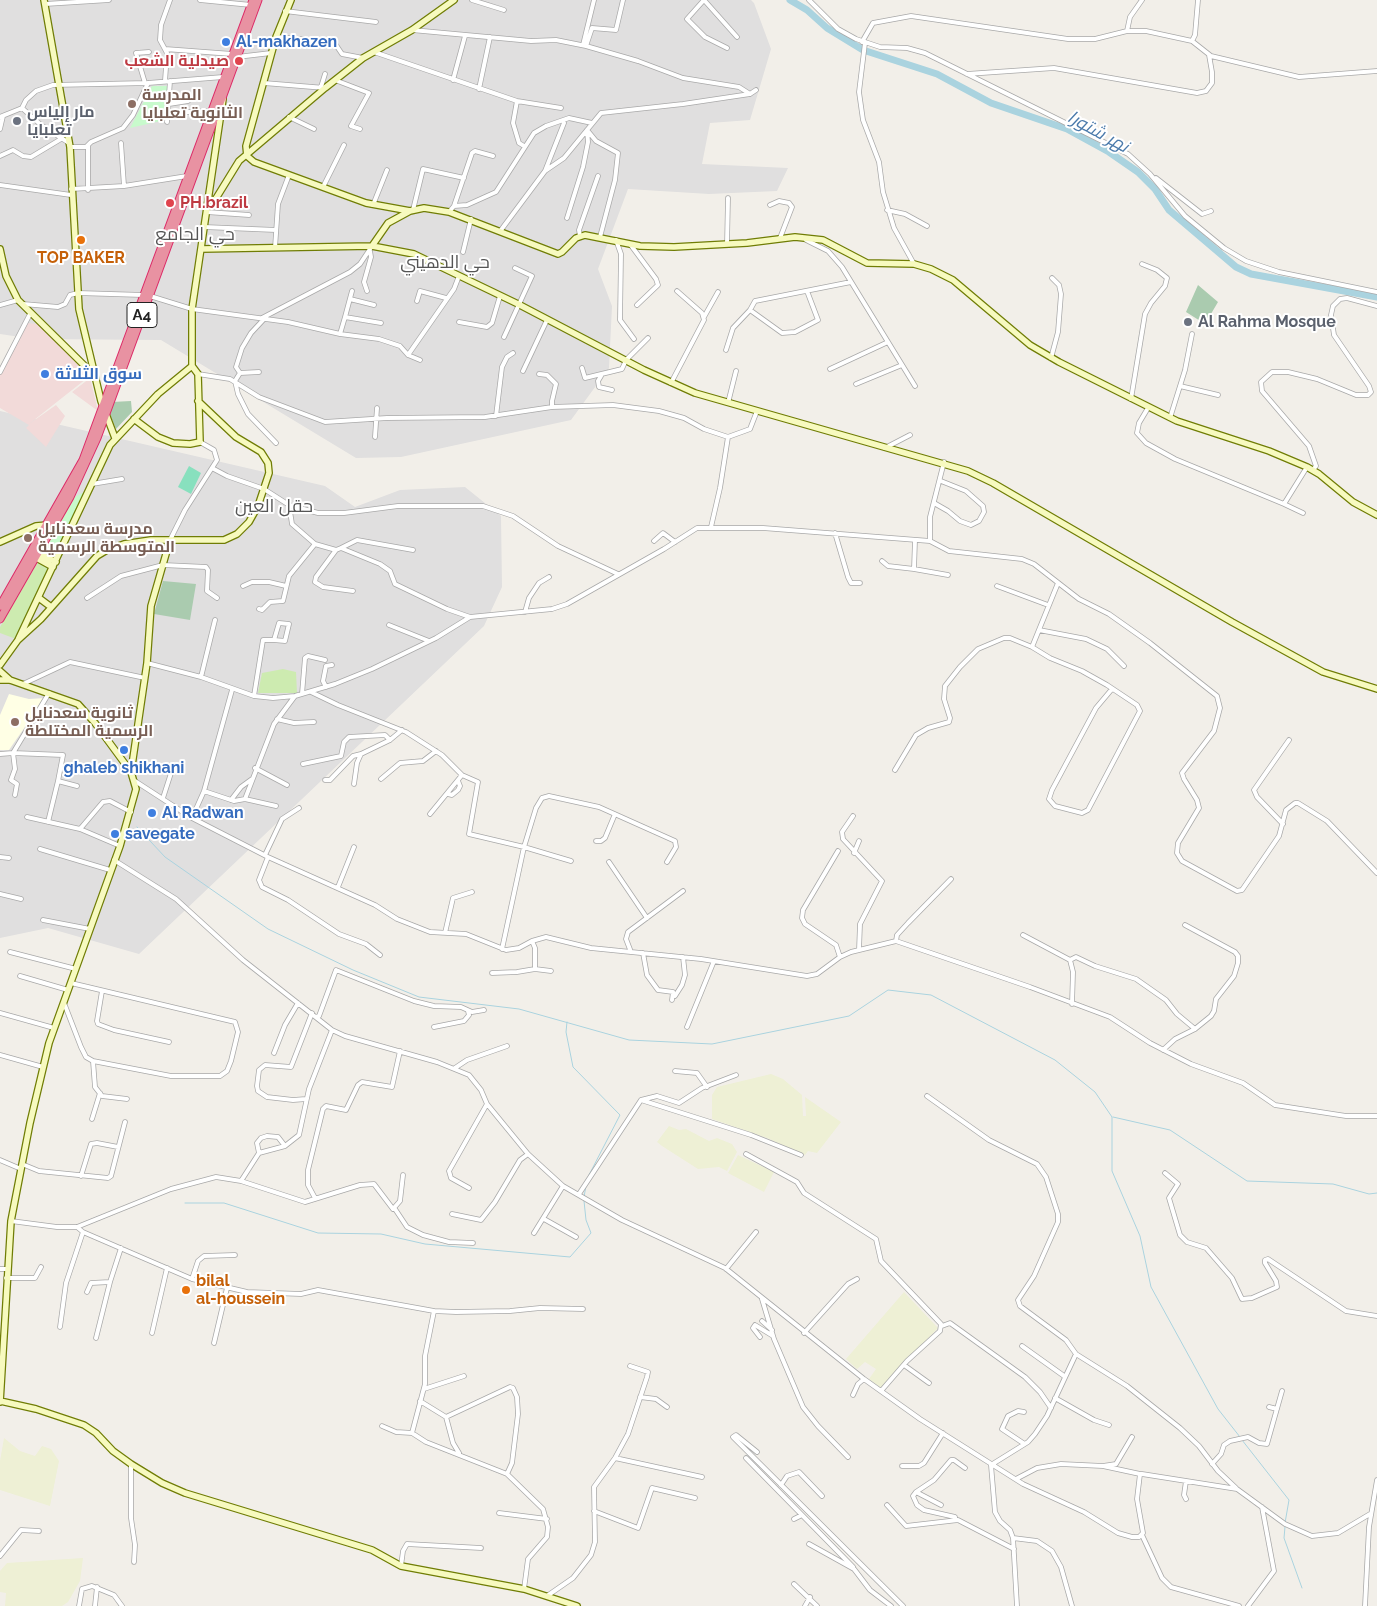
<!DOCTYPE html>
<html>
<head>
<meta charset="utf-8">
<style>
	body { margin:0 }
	canvas { display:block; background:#f2efe9 }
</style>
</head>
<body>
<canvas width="1377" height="1606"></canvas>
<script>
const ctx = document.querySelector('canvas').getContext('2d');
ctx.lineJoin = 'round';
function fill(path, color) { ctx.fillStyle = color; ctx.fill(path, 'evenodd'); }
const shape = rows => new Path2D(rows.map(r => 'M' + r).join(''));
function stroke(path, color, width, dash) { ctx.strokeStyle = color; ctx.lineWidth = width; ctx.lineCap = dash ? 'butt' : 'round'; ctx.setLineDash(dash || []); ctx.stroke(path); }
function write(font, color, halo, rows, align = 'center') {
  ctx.font = font + ' Raleway,Cairo,sans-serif'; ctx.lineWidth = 4; ctx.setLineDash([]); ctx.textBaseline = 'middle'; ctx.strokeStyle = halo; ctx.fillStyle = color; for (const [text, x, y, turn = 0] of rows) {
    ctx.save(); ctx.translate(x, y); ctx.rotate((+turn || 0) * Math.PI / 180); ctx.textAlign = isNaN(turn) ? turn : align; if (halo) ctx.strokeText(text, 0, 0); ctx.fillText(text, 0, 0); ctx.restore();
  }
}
fill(shape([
	[0,0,751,0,754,3,771,49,750,120,710,123,702,164,788,168,777,191,709,194,628,189,598,269,612,306,609,368,571,420,401,457,356,458,161,340,34,339,0,334],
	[0,411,325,486,355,507,400,490,465,487,501,516,502,587,484,626,139,954,48,928,0,938]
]), '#e0dfdf');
fill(shape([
	[27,323,37,324,91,375,29,424,56,405,65,416,46,447,26,428,29,425,0,408,0,374],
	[90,378,98,411,72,392]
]), '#f2dad9');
fill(shape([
	[9,694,29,699,45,698,9,750,0,750,0,715]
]), '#ffffe5');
fill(shape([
	[771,1074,783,1079,802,1095,803,1116,806,1116,805,1097,841,1122,817,1153,808,1151,805,1155,767,1138,712,1119,712,1095,717,1087],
	[669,1126,679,1130,686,1129,709,1141,717,1138,732,1144,737,1152,727,1171,719,1167,698,1169,662,1146,657,1142],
	[738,1155,774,1172,764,1192,728,1173],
	[904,1292,938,1328,881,1388,869,1379,876,1369,865,1362,857,1369,846,1359],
	[4,1438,20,1451,35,1456,42,1446,51,1449,59,1461,50,1506,0,1490,0,1461],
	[83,1558,80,1581,68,1602,62,1606,5,1606,6,1593,0,1592,0,1571,7,1563]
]), '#eef0d5');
fill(shape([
	[38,562,49,569,16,639,0,633,0,627],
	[283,669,296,672,297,693,258,693,262,673]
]), '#cdebb0');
fill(shape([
	[1198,285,1218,302,1205,324,1186,312],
	[131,401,132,412,116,429,109,412,112,402],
	[163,581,196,584,190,620,154,614]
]), '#aacbaf');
fill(shape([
	[152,86,168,86,165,120,130,128],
	[86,491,55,558,49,557,44,552,52,534,73,498]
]), '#c8facc');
fill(shape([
	[189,466,201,473,191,494,178,487]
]), '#88e0be');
stroke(shape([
	[137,827,165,857,268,929,353,970,419,997,519,1009,629,1040,712,1044,849,1016,888,990,931,995,1055,1060,1095,1092,1112,1117,1112,1171,1140,1236,1151,1287,1218,1409,1240,1437],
	[567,1022,566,1032,573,1067,620,1115,589,1175],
	[1113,1117,1170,1130,1247,1181,1333,1184,1369,1194,1377,1193],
	[584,1197,586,1186],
	[185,1203,224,1203,318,1233,381,1234,425,1244,570,1257,591,1233,586,1220,584,1201],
	[1242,1440,1289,1500,1285,1523],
	[1285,1527,1284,1538,1302,1588]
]), '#aad3df', 1);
stroke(shape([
	[790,0,807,10,827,28,863,50,937,74,991,103,1067,129,1109,152,1138,172,1155,189,1169,210,1236,267,1251,274,1377,297]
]), '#aad3df', 7);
const street = shape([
	[200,0,251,5],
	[472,0,504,10],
	[809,0,838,29,856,39,880,47,907,48,925,53,1128,154,1150,174,1185,216,1224,248,1246,261,1279,272,1377,292],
	[45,4,109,0],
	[285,11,376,22],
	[412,30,531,41,556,40,586,46,638,61,683,78,739,87,750,94],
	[1127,31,1130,17,1142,0],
	[276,37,334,42,342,54,363,58],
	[1192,41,1195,35,1198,0],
	[862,42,873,23,911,16,1068,39,1095,39,1127,31,1146,31,1192,41,1211,56,1299,77,1377,71],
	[865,43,859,92,863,120,879,162,883,192,894,228,914,264],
	[583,45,594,0],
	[586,46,592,28,616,30,623,0],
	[727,48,705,37,687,19,704,0,737,37],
	[165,49,232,54],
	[374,52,517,101,561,108],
	[237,57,271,53],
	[967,74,1054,68,1197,93,1206,91,1212,83,1212,72,1209,55],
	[335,80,369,93,351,126,360,129],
	[453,80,465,36],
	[165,81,167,53,160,40,161,25,170,0],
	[145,83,136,53,149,52],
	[264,83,325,88],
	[321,87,325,74],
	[479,89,490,37],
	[517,101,513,123,519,143,524,146],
	[169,104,188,101],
	[22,108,41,125,69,143],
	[168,113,211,111],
	[0,117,22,108,26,100,36,91,53,85,148,83,223,77],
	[289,117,314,129],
	[167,122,170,81],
	[0,129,3,116],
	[587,130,596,141,618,153,615,180,600,237],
	[121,143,124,186],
	[88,146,88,190],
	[70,147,86,147,91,142,123,128,133,115,148,83],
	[0,156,13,150,23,156,31,157,61,139],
	[545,171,564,123],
	[1156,178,1202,214,1211,211],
	[0,185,71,195],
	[323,187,344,145],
	[71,189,124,186,187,176],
	[373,205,387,170],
	[770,205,779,201,789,203,792,207,780,238],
	[454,206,467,205,496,192,534,133,546,126,569,118,592,123],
	[413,210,423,169,464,178],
	[887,210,905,214,927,226],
	[207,212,249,215],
	[449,212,454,206,472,153,475,151,493,156],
	[567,218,583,167,588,142,587,130],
	[204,227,276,230],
	[501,230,545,171,564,158,601,113,683,104,750,94,756,90],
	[580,236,579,230,598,176],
	[616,240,621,254,620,320,634,339],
	[806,240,828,251,842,267,915,386],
	[630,244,656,279,658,285,637,305],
	[727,244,728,198],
	[275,248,278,204,289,175],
	[463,252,471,219],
	[367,291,364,282,371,257,370,251],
	[807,291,818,320,795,332,782,333,750,310,755,301,851,282],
	[150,296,192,309,288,322,340,334,345,317,381,323],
	[350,299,374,305],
	[417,301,420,291,446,298],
	[23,304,58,307,65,304,70,295,78,293,143,295],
	[0,305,18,300],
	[345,317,352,291],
	[704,317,718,292],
	[262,318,350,272,360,264,372,246],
	[265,318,251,333,242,348,236,367,240,373,235,381,238,394,248,414,276,443],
	[459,322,487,327,492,323,500,296],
	[340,334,379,339,400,346,408,355,420,360],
	[504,337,532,276,515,268],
	[726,350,733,328,750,310],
	[408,355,454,289,459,276],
	[1051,358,1058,332,1061,294,1059,285,1052,278],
	[582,368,585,378,622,369,626,360,648,338],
	[830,369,888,342],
	[523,371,547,320],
	[0,372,30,314],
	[240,373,259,372],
	[198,374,230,379,259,397,325,422,387,418,485,417,552,407,613,405,659,411,684,418,704,429,728,437],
	[539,374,547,375,556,384,552,401,552,407],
	[601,376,598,381,599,387,612,390],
	[671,383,704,320,702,313,677,291],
	[856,384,902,365],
	[1180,386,1218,395],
	[1131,399,1145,314,1151,303,1165,286,1167,278,1157,270,1142,264],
	[728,403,736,371],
	[1148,408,1139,423,1137,433,1146,443,1175,459,1284,504],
	[496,416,502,367,507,357,513,353],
	[1170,418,1185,370,1192,334],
	[375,437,377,408],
	[885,448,910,435],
	[212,468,227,476,264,489,289,505,318,513,344,513,398,506,483,506,513,516,558,546,618,574],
	[1313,470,1316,466,1309,446,1262,391,1261,382,1272,372,1288,372,1317,379,1356,395,1368,395,1371,392,1369,386,1334,335,1331,315,1333,306,1340,299,1347,298,1377,306],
	[92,484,122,479],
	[934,503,948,511,960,521,971,525,979,521,984,512,983,506,966,491,941,481],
	[289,505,292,524,315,544,336,550,341,548,380,564,390,571,395,584,447,609,470,617],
	[1303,513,1284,504,1307,467],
	[711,527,720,488,728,437,750,429,757,411],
	[835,533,848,577,851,583,860,583],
	[170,540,185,510,217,460,214,450,200,442],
	[915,540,914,569,948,575],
	[654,541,663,533,675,542],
	[930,541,930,517,944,462],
	[341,548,357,540,413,550],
	[336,550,316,577,315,582,323,587,353,591],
	[882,561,888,566,914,569],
	[243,586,252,582,269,582,286,586],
	[997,586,1048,605],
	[87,598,121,576,163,565,206,567,208,570,207,591,217,598],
	[259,609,262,610,270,602,283,601,289,576,315,544],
	[525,612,529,598,539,583,549,577],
	[389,625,429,641],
	[1039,630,1086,639,1107,649,1124,666],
	[1032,647,1050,658,1082,671,1107,685,1137,705,1140,711,1088,810,1082,813,1055,806,1049,799,1052,790,1096,708,1112,689],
	[147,663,201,677,254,696,273,698,295,696,335,684,372,669,436,638,470,617,552,609,567,604,664,549,697,528,763,528,930,541,949,551,1022,559,1034,564,1079,599,1109,614,1150,643,1217,696,1220,708,1214,731,1182,773,1184,779,1197,800,1199,808,1178,843,1177,853,1182,861,1237,891,1242,890,1279,836,1286,810,1295,803,1298,803,1327,821,1377,873],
	[201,677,215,620],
	[23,684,70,662,145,678],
	[326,687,323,681,326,666,332,665],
	[311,692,338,705,406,732,442,755,462,775,478,782,469,834,524,847,502,949],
	[302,694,305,658,308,656,325,660],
	[254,696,263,640,274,640,279,623,289,624,285,641,274,640],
	[277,719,294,723,314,722],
	[0,754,13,753,49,693],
	[303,764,341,756,344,742,349,737,385,735,390,740],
	[255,768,287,785],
	[895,770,916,735,928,728,949,722,950,718,944,699,945,686,960,667,978,649,1004,638,1010,638,1032,647,1058,583],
	[381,779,400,763,423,761,436,751],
	[325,780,330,780,353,756,361,754],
	[135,781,192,818,268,857,375,905,397,919,430,932,466,934,506,950,519,948,532,941,546,937,591,948,701,959,807,976,817,974,840,957,851,952,896,941,1030,987,1110,1017,1150,1043,1191,1064,1243,1083,1275,1105,1346,1116,1377,1116],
	[354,784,357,763,361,754,390,740,402,730],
	[204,791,234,801,245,799,274,724,295,696],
	[448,794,452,795,458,790,460,786,458,781],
	[15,795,17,784,11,780,15,769,13,753,63,755,58,781],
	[163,798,172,770],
	[245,799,276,806],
	[231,800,241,787,252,779],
	[430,814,462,775],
	[853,816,842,832,843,839,882,881,860,924,859,950],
	[27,817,80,829,120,846],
	[192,818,204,791,232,690],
	[48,822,58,781,77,786],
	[1283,824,1257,797,1254,790,1289,740],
	[80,829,103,802,110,801,131,812],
	[596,841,601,841,605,838,615,814],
	[40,849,110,870],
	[838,851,803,910,802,918,805,924,836,945,840,957],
	[854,853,859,841],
	[265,855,282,819,299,808],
	[0,857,9,858],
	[268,857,259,880,262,887,288,900,339,934,366,944,380,955],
	[114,860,176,899,243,960,332,1030,345,1036,437,1062,469,1075,481,1090,487,1104,528,1154,563,1186,622,1220,725,1268,864,1379,920,1419,1023,1484,1084,1512,1118,1533,1132,1537,1139,1537,1143,1533,1137,1499,1140,1474,1142,1474,1237,1489,1285,1524,1312,1536,1338,1533,1370,1514],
	[571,861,524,847,536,808,542,798,549,796,599,807,675,841,676,847,667,862],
	[609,862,647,918],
	[338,887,354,847],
	[0,894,21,899],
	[43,920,90,929],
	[445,933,453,898,472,892],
	[1023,935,1070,960,1073,972,1072,1004],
	[896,941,897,935,908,923,951,879],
	[10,952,76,969],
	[631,952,626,939,628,932,683,891],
	[643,953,647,975,658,990,673,992,672,1000],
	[1070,960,1076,957,1095,966,1136,979,1166,1000,1177,1014,1195,1029],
	[535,969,551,971],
	[492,973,517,972,535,969,535,948,532,941],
	[20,976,68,990],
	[102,991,97,1021,98,1024,114,1030,169,1042],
	[675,996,682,985,685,975,683,957],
	[64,1003,81,1047,86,1057,93,1061,171,1076,220,1076,227,1071,231,1061,238,1032,235,1022,71,983],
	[0,1013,54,1028],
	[316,1017,319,1016,336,970,414,1001,434,1006,461,1007,472,1012,484,1010],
	[434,1027,464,1021,469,1015,468,1011],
	[687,1027,714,961],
	[1163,1050,1175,1039,1195,1029,1211,1016,1214,1011,1216,999,1234,976,1238,963,1238,956,1235,952,1185,925],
	[274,1053,285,1025,298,1003],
	[0,1055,43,1067],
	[93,1061,95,1087,102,1096,127,1099],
	[455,1068,467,1060,507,1046],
	[675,1071,697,1073,707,1087],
	[927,1096,989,1140,1037,1164,1046,1177,1058,1214,1058,1222,1034,1276,1018,1300,1020,1306,1066,1340,1076,1354,1127,1386,1180,1428,1199,1446,1218,1471,1236,1488],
	[306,1099,293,1100,267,1097,258,1091,257,1086,259,1070,265,1065,291,1067,312,1013],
	[641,1100,751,1135,801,1155],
	[92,1119,100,1093],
	[259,1153,257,1143,261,1138,267,1136,278,1137,285,1146],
	[746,1154,797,1182,804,1193,876,1239,881,1261,941,1324,940,1331,907,1361,881,1391],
	[0,1160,21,1169],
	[22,1164,39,1171,108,1178,111,1176,125,1122],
	[1165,1173,1178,1184,1169,1198,1180,1235,1187,1242,1206,1248,1232,1278,1242,1299,1252,1298,1277,1287,1276,1281,1265,1263,1265,1260,1268,1259,1346,1311,1377,1316],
	[81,1176,91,1144,97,1143,118,1147],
	[241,1181,259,1153,285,1146,299,1135,309,1089,332,1030],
	[469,1188,451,1178,449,1171,487,1104],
	[579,1194,641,1100,657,1096,679,1103,702,1088,736,1075],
	[315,1198,308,1185,308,1170,323,1109,326,1106,346,1110,358,1085,362,1082,392,1087,400,1051],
	[395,1209,407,1227,423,1235,449,1242,473,1243],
	[452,1214,481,1220,495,1202,520,1160,528,1154],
	[544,1219,576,1237],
	[11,1221,57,1227,77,1227,171,1189,216,1177,241,1181,305,1202,360,1185,374,1184,393,1209,400,1201,403,1175],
	[77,1227,83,1232,192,1279,247,1292,301,1294,318,1290,434,1311,456,1312,510,1311,540,1308,583,1309],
	[534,1233,563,1186],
	[0,1269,7,1269],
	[726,1269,756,1232],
	[6,1278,35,1278,41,1267],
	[192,1279,198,1261,204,1256,235,1255],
	[87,1292,91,1283,110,1282,121,1248],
	[762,1299,774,1339,803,1407,818,1426,848,1457],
	[762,1321,772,1330],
	[942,1326,950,1323,1025,1377,1040,1392,1051,1408],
	[60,1327,66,1283,83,1232],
	[152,1333,167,1268],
	[804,1333,848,1284,857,1279],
	[760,1337,753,1328,755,1325,773,1336],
	[96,1338,110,1282],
	[214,1343,227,1288],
	[1022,1346,1064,1376],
	[904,1365,929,1383],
	[424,1389,464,1376],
	[853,1395,858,1384,864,1379],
	[640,1397,656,1399,667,1407],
	[1055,1398,1094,1420,1109,1425],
	[420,1401,446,1417,453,1443,459,1453],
	[1269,1407,1277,1409],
	[446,1417,510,1387,513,1388,517,1397,518,1414,512,1463,507,1474],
	[382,1426,396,1432,412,1433,426,1442,507,1474,543,1509,548,1527,547,1537,528,1559,524,1589],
	[412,1433,425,1384,425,1356,434,1311],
	[1023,1443,1002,1429,1008,1416,1018,1411,1024,1412],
	[757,1452,736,1435,733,1437,903,1606],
	[615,1458,702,1477],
	[746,1458,802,1515],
	[131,1464,131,1518,135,1545,134,1562],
	[1212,1464,1221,1454,1224,1445,1230,1441,1248,1437,1259,1443,1267,1444,1282,1391],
	[902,1466,919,1466,924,1463,943,1433],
	[1103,1466,1116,1464,1132,1437],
	[1016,1479,1037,1468,1061,1464,1103,1466,1140,1474],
	[781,1485,787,1476,799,1472,822,1496],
	[916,1492,934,1480,951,1460,954,1460,965,1468],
	[1186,1499,1184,1495,1186,1481],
	[887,1505,906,1526,958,1520,1014,1549],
	[941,1505,916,1492,913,1496,917,1505,924,1510,955,1517,955,1520],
	[594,1511,638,1528,652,1488,695,1498],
	[499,1513,547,1519],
	[794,1519,802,1515,853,1567],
	[1142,1535,1162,1578,1171,1587,1239,1606],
	[1013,1538,1037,1541,1052,1551,1061,1567,1072,1606],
	[809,1544,854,1569,870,1590,891,1606],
	[0,1556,21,1530,39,1531],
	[401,1566,403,1551,407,1544,481,1548],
	[794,1584,817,1606],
	[547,1596,573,1578,591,1555,595,1542,594,1487,615,1458,628,1434,647,1377,648,1372,630,1366],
	[79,1606,82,1589,92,1586,114,1595,122,1606],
	[95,1606,97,1587],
	[805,1606,810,1597],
	[1017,1606,1013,1538,1010,1530,1000,1521,995,1512,991,1465,1028,1442,1035,1434,1047,1416,1076,1354],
	[1248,1606,1274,1571,1262,1507],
	[1365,1606,1369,1527,1377,1480]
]);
const secondary = shape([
	[44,0,70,147,79,309,101,401,115,438],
	[291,0,276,37,246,146,247,156,254,162,366,203,410,211,424,208,449,212,558,254,562,252,576,238,585,235,640,246,674,247,747,243,795,237,823,240,867,263,914,264,931,269,953,280,1030,345,1059,362,1177,421,1269,451,1307,467,1319,474,1353,502,1377,515],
	[208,199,215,200,239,161,325,88,363,58,412,30,454,0],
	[372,246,414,254,518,304,644,370,695,393,968,471,993,483,1232,622,1323,672,1377,689],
	[0,249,6,276,18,300,95,376],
	[201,249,372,246,388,223,410,211],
	[134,419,158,437,173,443,190,444,200,442,198,374,192,366,192,309,223,99],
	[0,542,36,526,47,525],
	[36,552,56,562],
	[33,556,53,567],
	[39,598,51,607],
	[18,640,41,619,97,556,107,550,124,544,151,540,224,540,237,534,249,522,258,506,269,473,268,463,261,452,236,437,198,401],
	[0,665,18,640,110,445,158,394,192,366],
	[0,671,10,680],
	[0,680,10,680,78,704,95,723,131,772,136,789,120,846,49,1043,30,1123,11,1221,0,1402],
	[131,772,147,663,151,606,170,540],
	[0,1401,36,1409,84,1425,96,1433,113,1451,131,1464,162,1483,185,1493,372,1550,401,1566,524,1589,577,1606]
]);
const highway = shape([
	[0,606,83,460,253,0],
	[0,619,70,497,97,438,258,0]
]);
stroke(street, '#a9a9a9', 5.5);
stroke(secondary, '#707d05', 8);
stroke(highway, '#dc2a67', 9);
stroke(street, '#fff', 4);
stroke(secondary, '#f7fabf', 5.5);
stroke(highway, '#e892a2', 7);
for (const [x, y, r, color] of [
	[226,42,5,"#3f7fe0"],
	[239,61,5,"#e0444e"],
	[132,104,5,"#8d6e63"],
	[17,121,5,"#6b7280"],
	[170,203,5,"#e0444e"],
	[81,240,5,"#e8710a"],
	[1188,322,5,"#6b7280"],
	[45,374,5,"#3f7fe0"],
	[28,538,5,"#8d6e63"],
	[15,722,5,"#8d6e63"],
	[124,750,5,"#3f7fe0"],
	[152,813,5,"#3f7fe0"],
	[115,834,5,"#3f7fe0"],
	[186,1290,5,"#e8710a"]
]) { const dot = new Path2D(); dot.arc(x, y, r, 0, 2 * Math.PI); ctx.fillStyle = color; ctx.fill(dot); stroke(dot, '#fff', 2); }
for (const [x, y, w] of [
	[142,315,30]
]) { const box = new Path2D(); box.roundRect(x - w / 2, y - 12.5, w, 25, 4); ctx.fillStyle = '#fff'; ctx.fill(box); stroke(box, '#222', 1); }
write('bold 15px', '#222', null, [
	["A4",142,315]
]);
write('bold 16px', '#366cbe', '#fff', [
	["Al-makhazen",236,42],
	["سوق الثلاثة",55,374],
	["ghaleb shikhani",124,768,"center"],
	["Al Radwan",162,813],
	["savegate",125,834]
], 'left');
write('bold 16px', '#be3a42', '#fff', [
	["صيدلية الشعب",229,61],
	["PH.brazil",180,203,"left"]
], 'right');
write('bold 16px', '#785e54', '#fff', [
	["المدرسة",142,95],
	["الثانوية تعلبايا",142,113],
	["مدرسة سعدنايل",38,529],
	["المتوسطة الرسمية",38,547],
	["ثانوية سعدنايل",25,713],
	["الرسمية المختلطة",25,731]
], 'left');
write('bold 16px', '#5b616d', '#fff', [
	["مار إلياس",27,112],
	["تعلبايا",27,130],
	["Al Rahma Mosque",1198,322]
], 'left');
write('bold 16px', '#c56008', '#fff', [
	["TOP BAKER",81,258],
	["bilal",196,1281,"left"],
	["al-houssein",196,1299,"left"]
]);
write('italic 18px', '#4a7aab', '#fff', [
	["نهر شتورا",1098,132,29]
]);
write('18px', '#555', '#fff', [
	["حي الجامع",195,235],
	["حي الدهيني",445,263],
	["حقل العين",274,507]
]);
</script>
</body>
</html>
